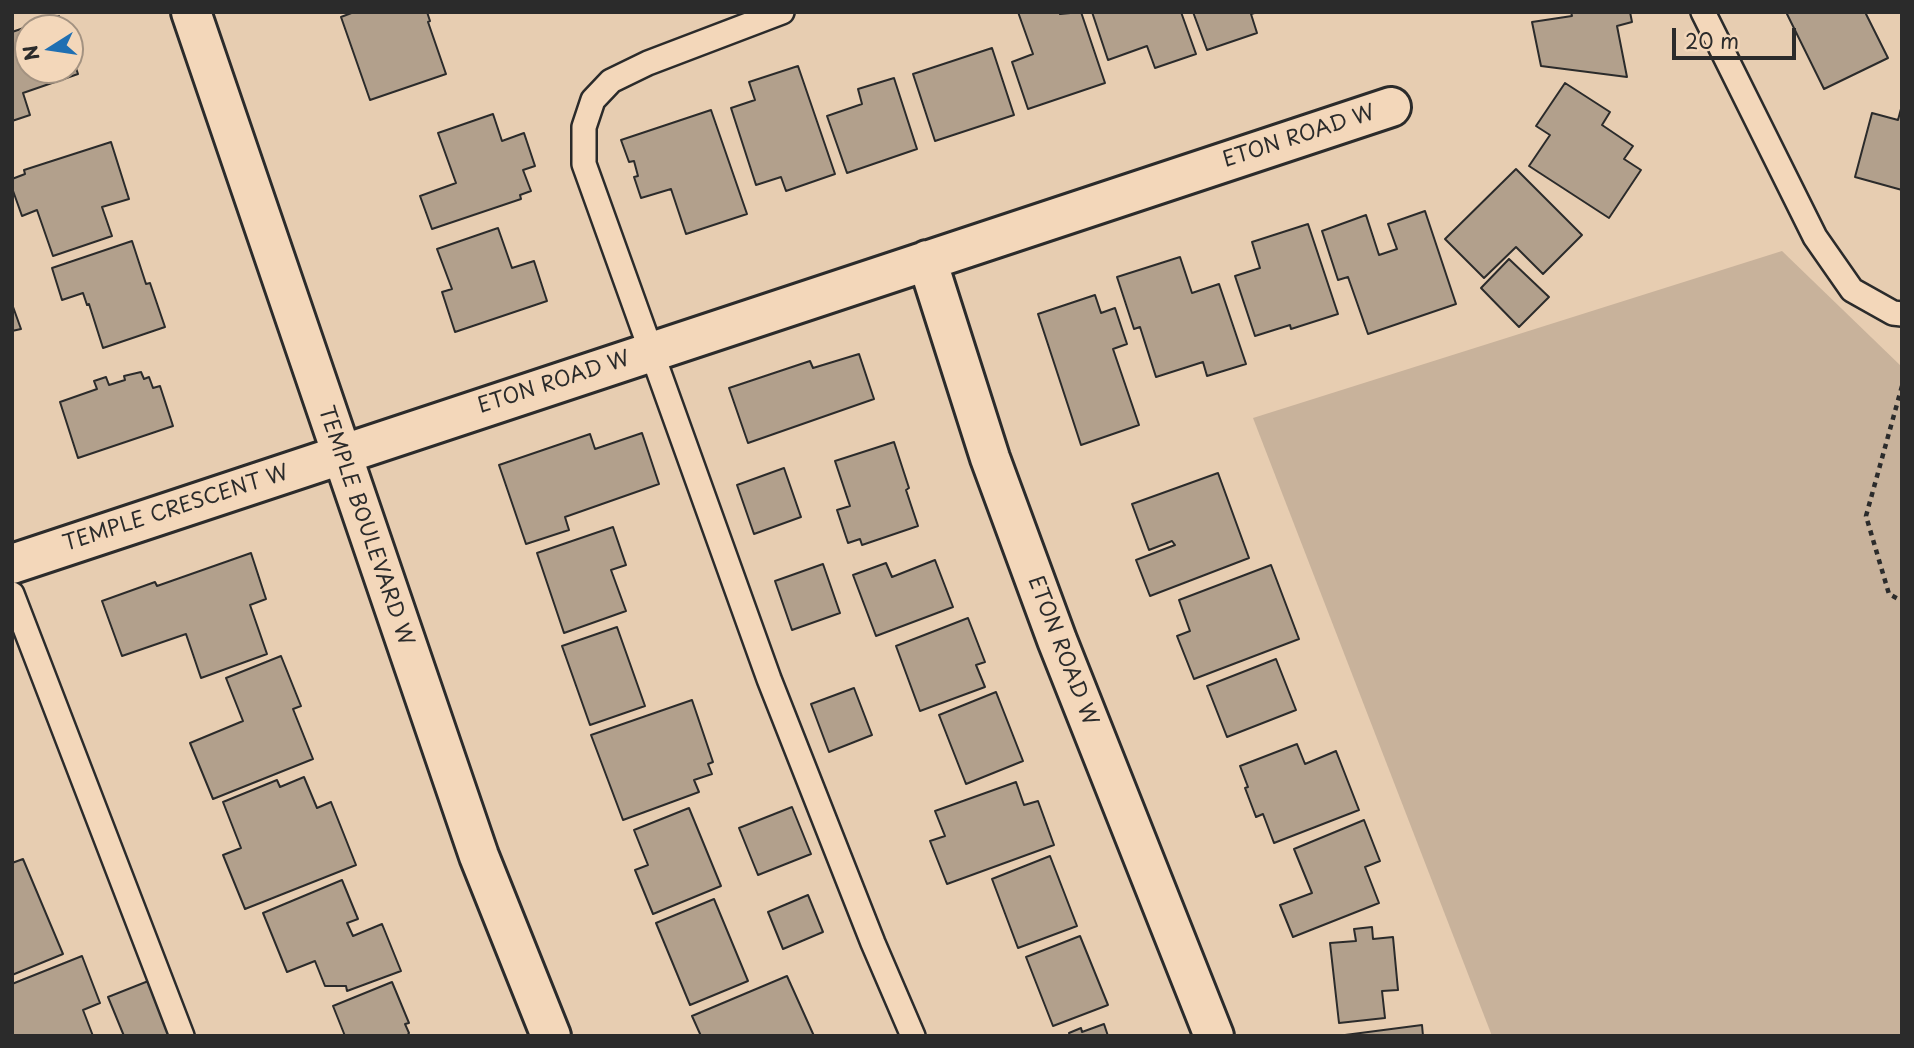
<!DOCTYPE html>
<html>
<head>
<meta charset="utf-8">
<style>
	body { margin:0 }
	#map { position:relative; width:1914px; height:1048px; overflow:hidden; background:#e7cdb1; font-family:"Playpen Sans",sans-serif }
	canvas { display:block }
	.frame { position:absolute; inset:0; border:14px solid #2b2b2b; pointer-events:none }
	.north { position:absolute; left:14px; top:14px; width:70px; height:70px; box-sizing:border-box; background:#f3d7ba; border:2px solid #a39281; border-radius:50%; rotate:258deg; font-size:19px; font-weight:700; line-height:28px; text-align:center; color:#2b2b2b }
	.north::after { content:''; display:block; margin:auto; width:24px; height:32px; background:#1f6fb2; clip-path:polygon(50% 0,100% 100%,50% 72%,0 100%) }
	.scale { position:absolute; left:1672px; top:28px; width:124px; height:32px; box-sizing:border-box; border:4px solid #2b2b2b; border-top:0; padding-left:9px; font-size:21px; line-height:24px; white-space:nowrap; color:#2b2b2b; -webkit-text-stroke:5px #f3d7ba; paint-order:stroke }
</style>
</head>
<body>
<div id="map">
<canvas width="1914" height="1048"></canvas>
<div class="frame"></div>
<div class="north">N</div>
<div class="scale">20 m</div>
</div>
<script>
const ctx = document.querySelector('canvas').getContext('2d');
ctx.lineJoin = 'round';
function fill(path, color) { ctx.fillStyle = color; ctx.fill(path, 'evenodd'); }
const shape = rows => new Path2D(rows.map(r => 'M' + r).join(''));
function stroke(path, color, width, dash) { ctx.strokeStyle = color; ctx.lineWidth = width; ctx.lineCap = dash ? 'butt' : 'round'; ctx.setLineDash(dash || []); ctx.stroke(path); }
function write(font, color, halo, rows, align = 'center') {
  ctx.font = font + ' "Playpen Sans",sans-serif'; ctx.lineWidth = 6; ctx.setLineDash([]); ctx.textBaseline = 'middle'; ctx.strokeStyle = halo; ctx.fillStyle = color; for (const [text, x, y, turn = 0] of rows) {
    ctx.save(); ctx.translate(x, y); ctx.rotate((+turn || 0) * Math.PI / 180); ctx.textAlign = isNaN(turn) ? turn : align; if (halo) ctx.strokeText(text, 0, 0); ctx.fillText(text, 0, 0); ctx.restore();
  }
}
fill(shape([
	[1782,251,1902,367,1902,1036,1492,1036,1253,418]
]), '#c8b29b');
const building = shape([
	[354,12,427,12,430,21,428,22,446,74,370,100,341,17,354,12],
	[1018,12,1059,12,1060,14,1081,12,1105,83,1028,109,1012,62,1033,54,1018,12],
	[1092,12,1181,12,1196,54,1155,68,1147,46,1108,60,1092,12],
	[1193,12,1258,12,1251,14,1257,33,1207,50,1193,12],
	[1571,12,1630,12,1632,22,1617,26,1627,77,1541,66,1532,22,1572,16,1571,12],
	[1786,12,1865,12,1888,58,1824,89,1786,12],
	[59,16,63,28,28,28,28,70,70,70,70,50,78,74,23,93,30,115,12,121,12,32,59,16],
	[992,48,1014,115,935,141,913,74,992,48],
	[798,66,835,174,786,191,781,177,756,185,731,108,755,100,749,82,798,66],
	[894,78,917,149,847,173,827,116,862,104,858,89,894,78],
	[1565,83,1610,112,1602,125,1633,146,1624,159,1641,170,1609,218,1529,166,1550,135,1536,126,1565,83],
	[1902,105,1902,190,1855,177,1872,113,1898,120,1902,105],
	[711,110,747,214,686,234,671,189,641,198,634,177,638,176,634,161,629,162,621,140,711,110],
	[493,114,502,141,524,133,535,166,523,170,531,191,520,195,521,199,432,229,420,196,456,183,438,133,493,114],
	[111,142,129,199,102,207,112,236,53,256,37,210,22,216,12,188,12,179,25,174,24,170,111,142],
	[1516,169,1582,235,1543,274,1516,247,1484,278,1445,239,1516,169],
	[1425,211,1456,304,1368,334,1348,277,1338,280,1322,231,1366,215,1379,255,1397,249,1388,224,1425,211],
	[1308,224,1338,314,1291,329,1290,325,1255,336,1235,276,1260,268,1252,242,1308,224],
	[498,228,512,268,534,261,547,301,455,332,442,292,452,289,437,249,498,228],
	[132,241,146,284,150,283,165,327,103,348,89,304,87,305,83,293,62,300,52,268,132,241],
	[1180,257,1192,293,1219,284,1246,364,1207,376,1203,362,1156,377,1140,327,1134,329,1117,277,1180,257],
	[1509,259,1549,297,1519,327,1481,288,1509,259],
	[1095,295,1101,313,1115,308,1127,344,1113,349,1139,425,1081,445,1038,314,1095,295],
	[12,304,21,329,12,331,12,304],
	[859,354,874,399,748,443,729,388,810,361,813,368,859,354],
	[141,372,144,379,149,377,153,388,160,386,173,426,78,458,60,402,97,389,94,381,106,377,109,385,125,380,124,376,141,372],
	[642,433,659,484,565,517,569,530,526,544,499,465,590,434,595,449,642,433],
	[894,442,909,488,906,490,918,526,862,545,860,539,848,543,837,510,850,506,835,461,894,442],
	[784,468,801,517,754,534,737,485,784,468],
	[1218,473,1249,558,1150,596,1136,560,1175,545,1172,541,1149,550,1132,504,1218,473],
	[613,527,626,565,611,570,626,611,564,633,537,553,613,527],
	[251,553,266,599,250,605,267,654,201,678,186,634,122,656,102,601,155,582,157,586,251,553],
	[935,560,953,607,876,636,853,575,886,563,892,577,935,560],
	[823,564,840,613,792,630,775,581,823,564],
	[1271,565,1299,639,1194,679,1177,636,1190,631,1179,600,1271,565],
	[968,618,985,662,976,665,985,687,920,711,896,646,968,618],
	[617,627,645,706,590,725,562,646,617,627],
	[281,656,301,706,293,709,313,759,213,799,190,743,243,721,226,678,281,656],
	[1276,659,1296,710,1227,737,1207,686,1276,659],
	[854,688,872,735,829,752,811,704,854,688],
	[996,692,1023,761,966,784,939,715,996,692],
	[692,700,713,762,708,764,712,774,694,780,699,792,623,820,591,735,692,700],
	[1297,744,1305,764,1336,751,1359,810,1274,843,1263,814,1256,817,1245,788,1248,787,1240,766,1297,744],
	[304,777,317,808,331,802,356,865,245,909,223,855,241,848,223,802,277,780,280,787,304,777],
	[1016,782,1024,805,1038,801,1054,845,947,884,930,841,945,836,935,811,1016,782],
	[792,807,811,854,758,875,739,828,792,807],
	[689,808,721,886,653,914,635,870,648,865,634,830,689,808],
	[1364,820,1380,861,1365,867,1379,903,1293,937,1280,905,1312,893,1294,849,1364,820],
	[1050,856,1077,926,1018,948,992,879,1050,856],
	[23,859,63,954,12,975,12,863,23,859],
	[342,880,358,919,347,923,353,936,382,924,401,971,347,991,346,986,325,986,315,961,287,972,263,913,342,880],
	[808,895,823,932,783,949,768,912,808,895],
	[714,899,748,981,690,1005,656,923,714,899],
	[1372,927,1373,939,1393,937,1398,990,1382,991,1385,1018,1339,1023,1330,943,1356,941,1354,929,1372,927],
	[1080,936,1108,1005,1053,1026,1026,957,1080,936],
	[82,956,100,1003,83,1010,93,1036,12,1036,12,984,82,956],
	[787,976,814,1036,701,1036,692,1016,787,976],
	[156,978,178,1032,168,1036,124,1036,108,997,156,978],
	[392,982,409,1023,405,1024,409,1033,407,1036,345,1036,333,1006,392,982],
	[1104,1024,1108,1036,1070,1036,1069,1033,1081,1028,1082,1032,1104,1024],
	[1422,1025,1423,1036,1327,1036,1345,1035,1422,1025]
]);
fill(building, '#b2a08c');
stroke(building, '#2b2b2b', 2);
const service = shape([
	[782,12,648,63,611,81,593,100,584,127,584,164,769,679,873,943,913,1036],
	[1703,12,1815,237,1852,290,1893,313,1902,314],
	[12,594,182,1036]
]);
const minor = shape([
	[927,260,990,458,1057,640,1214,1036],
	[12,564,1391,107]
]);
const tertiary = shape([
	[191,12,479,856,551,1036]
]);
stroke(service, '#2b2b2b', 28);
stroke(minor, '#2b2b2b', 44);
stroke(tertiary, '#2b2b2b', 44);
stroke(shape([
	[1902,386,1866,516,1889,594,1902,601]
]), '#2b2b2b', 4.5, [5, 5]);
stroke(service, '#f3d7ba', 23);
stroke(minor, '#f3d7ba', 38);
stroke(tertiary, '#f3d7ba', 38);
write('21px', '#2b2b2b', '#f3d7ba', [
	["ETON ROAD W",1299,137,-18],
	["ETON ROAD W",554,383,-18],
	["TEMPLE CRESCENT W",176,509,-18],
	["TEMPLE BOULEVARD W",365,526,71],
	["ETON ROAD W",1062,651,69]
]);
</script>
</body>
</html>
